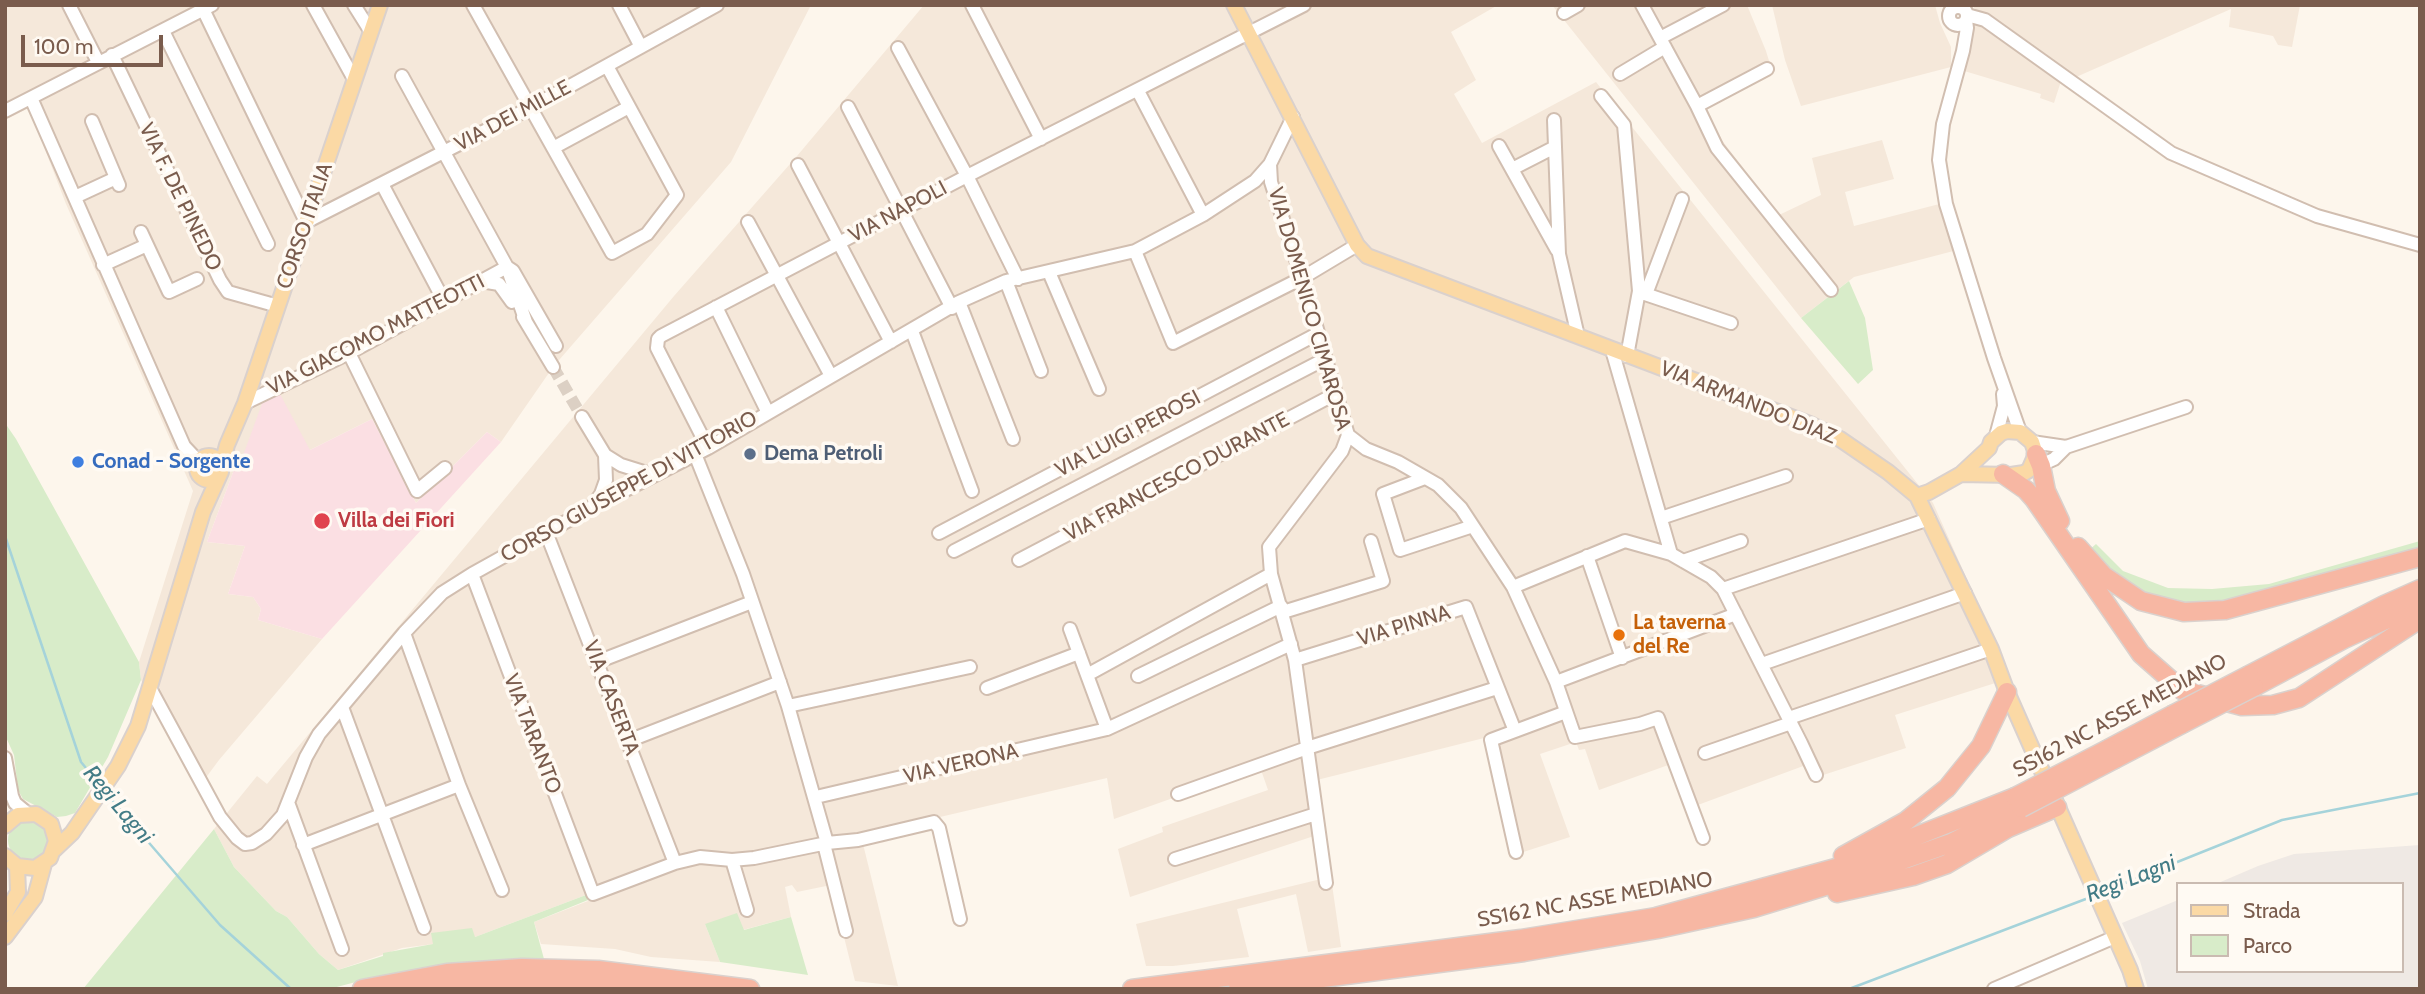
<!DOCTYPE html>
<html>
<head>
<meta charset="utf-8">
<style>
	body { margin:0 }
	#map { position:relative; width:2425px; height:994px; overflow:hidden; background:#fdf6ec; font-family:Cabin,sans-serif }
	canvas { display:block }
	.frame { position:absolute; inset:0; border:7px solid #7a5c4d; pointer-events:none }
	.legend { position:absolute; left:2176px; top:882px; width:228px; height:91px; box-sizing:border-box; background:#fffaf3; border:2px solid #cabbb1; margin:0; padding:9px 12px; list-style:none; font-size:21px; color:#7a5c4d }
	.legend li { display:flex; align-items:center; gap:14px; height:35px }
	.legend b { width:35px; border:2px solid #cabbb1 }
	.scale { position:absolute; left:21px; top:35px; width:142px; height:32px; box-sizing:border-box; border:4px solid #7a5c4d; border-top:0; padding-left:9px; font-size:21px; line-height:24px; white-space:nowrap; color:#7a5c4d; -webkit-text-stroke:5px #fffaf3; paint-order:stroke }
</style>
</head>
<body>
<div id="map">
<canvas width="2425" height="994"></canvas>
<div class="frame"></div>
<ul class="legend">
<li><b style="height:9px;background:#fbd9a5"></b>Strada</li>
<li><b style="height:19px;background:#d8ecc9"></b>Parco</li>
</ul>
<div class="scale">100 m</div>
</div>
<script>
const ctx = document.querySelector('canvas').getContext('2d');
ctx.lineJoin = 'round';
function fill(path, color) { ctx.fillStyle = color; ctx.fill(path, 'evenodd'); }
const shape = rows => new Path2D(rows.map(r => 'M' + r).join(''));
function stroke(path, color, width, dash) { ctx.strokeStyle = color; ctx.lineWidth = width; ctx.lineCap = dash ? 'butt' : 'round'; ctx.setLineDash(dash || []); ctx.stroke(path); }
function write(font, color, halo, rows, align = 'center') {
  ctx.font = font + ' Cabin,sans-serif'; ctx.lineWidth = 7; ctx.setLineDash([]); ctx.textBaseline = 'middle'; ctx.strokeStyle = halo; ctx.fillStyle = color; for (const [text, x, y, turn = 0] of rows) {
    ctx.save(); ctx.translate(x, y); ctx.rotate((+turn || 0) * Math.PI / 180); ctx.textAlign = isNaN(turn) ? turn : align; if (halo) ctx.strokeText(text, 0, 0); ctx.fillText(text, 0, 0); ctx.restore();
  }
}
fill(shape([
	[5,5,811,5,731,162,553,367,501,442,487,432,416,503,372,419,310,450,241,461,235,467,207,542,245,546,228,594,253,597,261,609,258,620,322,639,219,760,199,787,141,680,139,662,193,491,66,204,29,108,5,120],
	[924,5,1498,5,1451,32,1476,80,1454,94,1482,143,1596,82,1933,503,2011,678,1895,715,1906,748,1814,778,1806,765,1687,809,1671,764,1599,790,1585,749,1579,750,1576,742,1540,754,1570,837,1514,855,1488,737,1317,780,1341,947,1308,952,1296,894,1237,909,1249,957,1173,966,1146,966,1136,924,1321,879,1314,836,1130,897,1118,849,1163,832,1162,827,1268,790,1260,767,1114,819,1107,778,940,817,940,825,863,844,898,986,855,981,831,885,797,892,792,885,785,887,791,917,743,930,705,924,720,962,651,957,615,949,541,944,534,922,588,901,586,895,475,937,432,933,434,944,402,948,338,970,319,954,287,917,276,911,234,867,214,829,257,776,267,784,674,296,797,156],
	[1552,5,1747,5,1766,51,1773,74,1704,110,1721,139,1779,215,1821,195,1812,158,1882,140,1894,179,1845,192,1854,226,1951,201,1965,248,1854,277,1801,318],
	[1772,5,1935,5,1940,23,1951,47,1951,67,1801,106,1785,60],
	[1972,5,2300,5,2292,47,2278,45,2273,36,2229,27,2231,9,2067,81,2061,81,2054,103,2040,98,2041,94,1961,70,1976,10]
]), '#f5e8da');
fill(shape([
	[2420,845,2420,989,2148,989,2140,961,2122,923,2178,900,2178,971,2402,971,2402,884,2216,884,2258,866,2294,854]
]), '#efe9e4');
fill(shape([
	[280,394,310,450,372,419,416,503,487,432,501,442,322,639,258,620,261,609,253,597,228,594,245,546,207,542,235,467,241,461,263,401]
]), '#fbdfe3');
fill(shape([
	[1849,281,1865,318,1873,370,1858,384,1801,318],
	[5,423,16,439,139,662,141,680,108,757,75,813,66,816,57,817,23,799,18,790,14,755,5,735],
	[2420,541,2420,551,2226,604,2197,607,2131,591,2088,551,2096,544,2123,571,2168,588,2212,589,2269,584],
	'8 840a20 20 0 1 1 40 0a20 20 0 1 1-40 0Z',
	[214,829,234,867,276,911,287,917,319,954,338,970,383,956,383,953,433,944,431,933,472,928,475,937,586,895,588,900,534,922,544,959,445,965,379,976,329,989,83,989],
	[737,913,744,930,791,917,808,975,720,962,705,924]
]), '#d8ecc9');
stroke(shape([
	[5,536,81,762,100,785],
	[106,793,220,925,291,989],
	[2100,893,2282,820,2420,793],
	[1849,989,2091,897]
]), '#a5d3da', 2.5);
stroke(shape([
	[553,367,582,417]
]), '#dcd0c4', 12, [12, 6]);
const minor = shape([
	[69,5,98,62],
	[201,5,306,222,530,108,717,5],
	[313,5,354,79],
	[354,5,371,32],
	[473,5,612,253,647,234,677,195,607,66],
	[619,5,641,47],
	[972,5,1041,139],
	[1642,5,1697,106,1717,148,1831,290],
	'1949 16a9 9 0 1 1 18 0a9 9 0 1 1-18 0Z',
	[1564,13,1578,5],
	[1967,15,1985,20,2171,153,2317,216,2420,245],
	[1966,20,1967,28,1963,51,1943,124,1939,160,1946,204,1994,358,2020,432],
	[163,31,268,244],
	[1660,38,1723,5],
	[898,48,967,176,1018,279],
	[112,55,220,280,228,292,278,306],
	[1620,74,1665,47],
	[402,76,507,267,526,322],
	[1138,91,1203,215],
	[1601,96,1624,125,1639,291,1627,356],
	[31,98,184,446,199,462],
	[1697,106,1767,69],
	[848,107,952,308],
	[5,111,212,5],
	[1293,117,1270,164,1271,182,1302,278,1348,435,1342,451,1269,547,1271,574,1295,660,1326,883],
	[1554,120,1559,254,1578,336],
	[92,121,119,185],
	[1499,146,1557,250],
	[553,148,629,107],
	[798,165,891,342],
	[1512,169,1555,147],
	[382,184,444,301],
	[75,197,116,178],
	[748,222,831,376],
	[141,232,169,292,197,279],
	[1135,251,1173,343,1302,278,1357,245],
	[103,265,147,245],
	[1049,272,1099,389],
	[481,281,499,284,512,302],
	[1006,281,1041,371],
	[1639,292,1731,323],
	[1646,294,1682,199],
	[959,302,1013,439],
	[716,307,767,411],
	[523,317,553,367],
	[912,331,972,491],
	[1612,350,1671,554],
	[349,353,417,491,445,468],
	[245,403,349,353,507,267,513,271,556,346],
	[582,417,605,455,621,465,653,475],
	[1348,435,1366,449,1398,462,1438,485,1461,508,1513,587,1556,682,1575,737,1640,724,1658,718,1703,838],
	[1996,436,2004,406,2003,394],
	[2032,442,2066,447,2186,407],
	[708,448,657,348,658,339,661,336,967,176,1304,5],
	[695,454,743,574,788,706,827,843],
	[2034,468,2054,459,2066,447],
	[1425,478,1383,494,1400,550,1473,526],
	[594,504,601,494,606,480,605,455],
	[1661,518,1786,476],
	[546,532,675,863],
	[939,533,1317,334],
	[954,551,1325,359],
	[1587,556,1622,658],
	[1019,560,1335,394],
	[1683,561,1741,541],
	[472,574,593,894,675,863,700,857,732,860,754,858,827,843,858,840,934,822,939,828,960,919],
	[1513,587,1625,541,1671,554,1711,577,1723,589,1801,743,1816,775],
	[1723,589,1929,519],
	[1283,612,1383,581,1371,541],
	[1070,629,1087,675],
	[404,633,459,785,502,890],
	[1295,660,1466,607,1515,731],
	[597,662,752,602],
	[1762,664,1965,593],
	[1138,676,1281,606],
	[1556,682,1736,614],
	[150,688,220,817,237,838,245,844,252,843,266,834,283,815,306,757,319,734,404,633,442,593,472,574,596,505,708,448,959,302,1006,281,1135,251,1203,215,1255,181,1270,164],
	[987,688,1079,653],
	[788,706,970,667],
	[342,707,424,928],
	[1789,718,1991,649],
	[1107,729,1291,644],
	[628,741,780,682],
	[1705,753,1791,723],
	[5,758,12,796,15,803,27,813],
	[1178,794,1307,748,1497,688],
	[816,797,1107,729,1087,675,1271,574],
	[289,805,342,949],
	[824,844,846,931],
	[303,845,459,785],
	[1516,852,1491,740,1566,712],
	[1175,859,1316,814],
	[732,860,747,910],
	[1994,989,2115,937]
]);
const major = shape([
	[1234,5,1357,245,1367,256,1812,425,1840,439,1888,472,1917,496,1991,649,2007,692,2130,970,2136,989],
	'197 468a12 12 0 1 1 24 0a12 12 0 1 1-24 0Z',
	[221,468,227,445,245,403,380,5],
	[1917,496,1929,492,1961,474,1989,448,1991,442,2001,433,2007,431,2020,432,2032,442,2036,454,2029,470,2024,473,2011,475,1961,474],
	[5,826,18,815,36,814,51,824,56,841,50,858,35,868,17,866,5,856],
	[54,850,72,833,118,766,138,726,203,512,221,472],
	[5,914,18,892,17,866],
	[5,937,35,897,44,864]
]);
const highway = shape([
	[2036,454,2041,466,2046,491,2060,521],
	[2003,474,2026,490,2034,499,2141,654,2182,690,2242,706,2273,705,2299,698,2420,619],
	[2078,547,2104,576,2141,601,2184,612,2225,610,2420,557],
	[2249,675,2384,605,2420,589],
	[2254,687,2344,639,2420,604],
	[2108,749,2172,715],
	[2115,759,2182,724],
	[1843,856,1906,821,1947,788,1981,746,2007,692],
	[1837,893,1913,876,1947,864,2008,828,2057,807],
	[362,989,447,973,522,968,598,970,750,989],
	[425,989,522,980,592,982,655,989],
	[1132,989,1521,939,1656,917,1836,868,2015,797],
	[1238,989,1524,952,1658,929,1754,908,1842,881,1951,843,2021,808]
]);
stroke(minor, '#d1beb0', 16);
stroke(major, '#dad1cd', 18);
stroke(highway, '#dad1cd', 21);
stroke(minor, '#fff', 12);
stroke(major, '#fbd9a5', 14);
stroke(highway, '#f7b7a3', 18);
const highwayBridge = shape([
	[2172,715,2249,675],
	[2182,724,2254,687],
	[2015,797,2108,749],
	[2021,808,2115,759]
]);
stroke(highwayBridge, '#dad1cd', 21, []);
stroke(highwayBridge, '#f7b7a3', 18);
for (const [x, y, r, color] of [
	[750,454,7,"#5c6f8a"],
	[78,462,7,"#3f7fe0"],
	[322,521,9,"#e0444e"],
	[1619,635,7,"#e8710a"]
]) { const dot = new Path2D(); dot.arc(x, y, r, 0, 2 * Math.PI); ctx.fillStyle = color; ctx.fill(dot); stroke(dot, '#fffaf3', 2.5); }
write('21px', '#7a5c4d', '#fffaf3', [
	["VIA DEI MILLE",513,116,-28],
	["VIA F. DE PINEDO",180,197,64],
	["VIA NAPOLI",898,212,-28],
	["CORSO ITALIA",305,226,-71],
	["VIA DOMENICO CIMAROSA",1309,309,74],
	["VIA GIACOMO MATTEOTTI",376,335,-27],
	["VIA ARMANDO DIAZ",1748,403,22],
	["VIA LUIGI PEROSI",1128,434,-28],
	["VIA FRANCESCO DURANTE",1177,477,-28],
	["CORSO GIUSEPPE DI VITTORIO",629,487,-29],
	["VIA PINNA",1404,626,-17],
	["VIA CASERTA",611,698,69],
	["SS162 NC ASSE MEDIANO",2120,716,-28],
	["VIA TARANTO",532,734,69],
	["VIA VERONA",961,764,-13],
	["SS162 NC ASSE MEDIANO",1595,900,-10]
]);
write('bold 21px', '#4e5e75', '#fffaf3', [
	["Dema Petroli",764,454]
], 'left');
write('bold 21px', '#366cbe', '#fffaf3', [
	["Conad - Sorgente",92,462]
], 'left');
write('bold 21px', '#be3a42', '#fffaf3', [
	["Villa dei Fiori",338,521]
], 'left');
write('bold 21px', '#c56008', '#fffaf3', [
	["La taverna",1633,623],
	["del Re",1633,647]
], 'left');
write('italic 23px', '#437c86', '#fffaf3', [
	["Regi Lagni",118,805,50],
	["Regi Lagni",2131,879,-21]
]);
</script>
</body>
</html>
